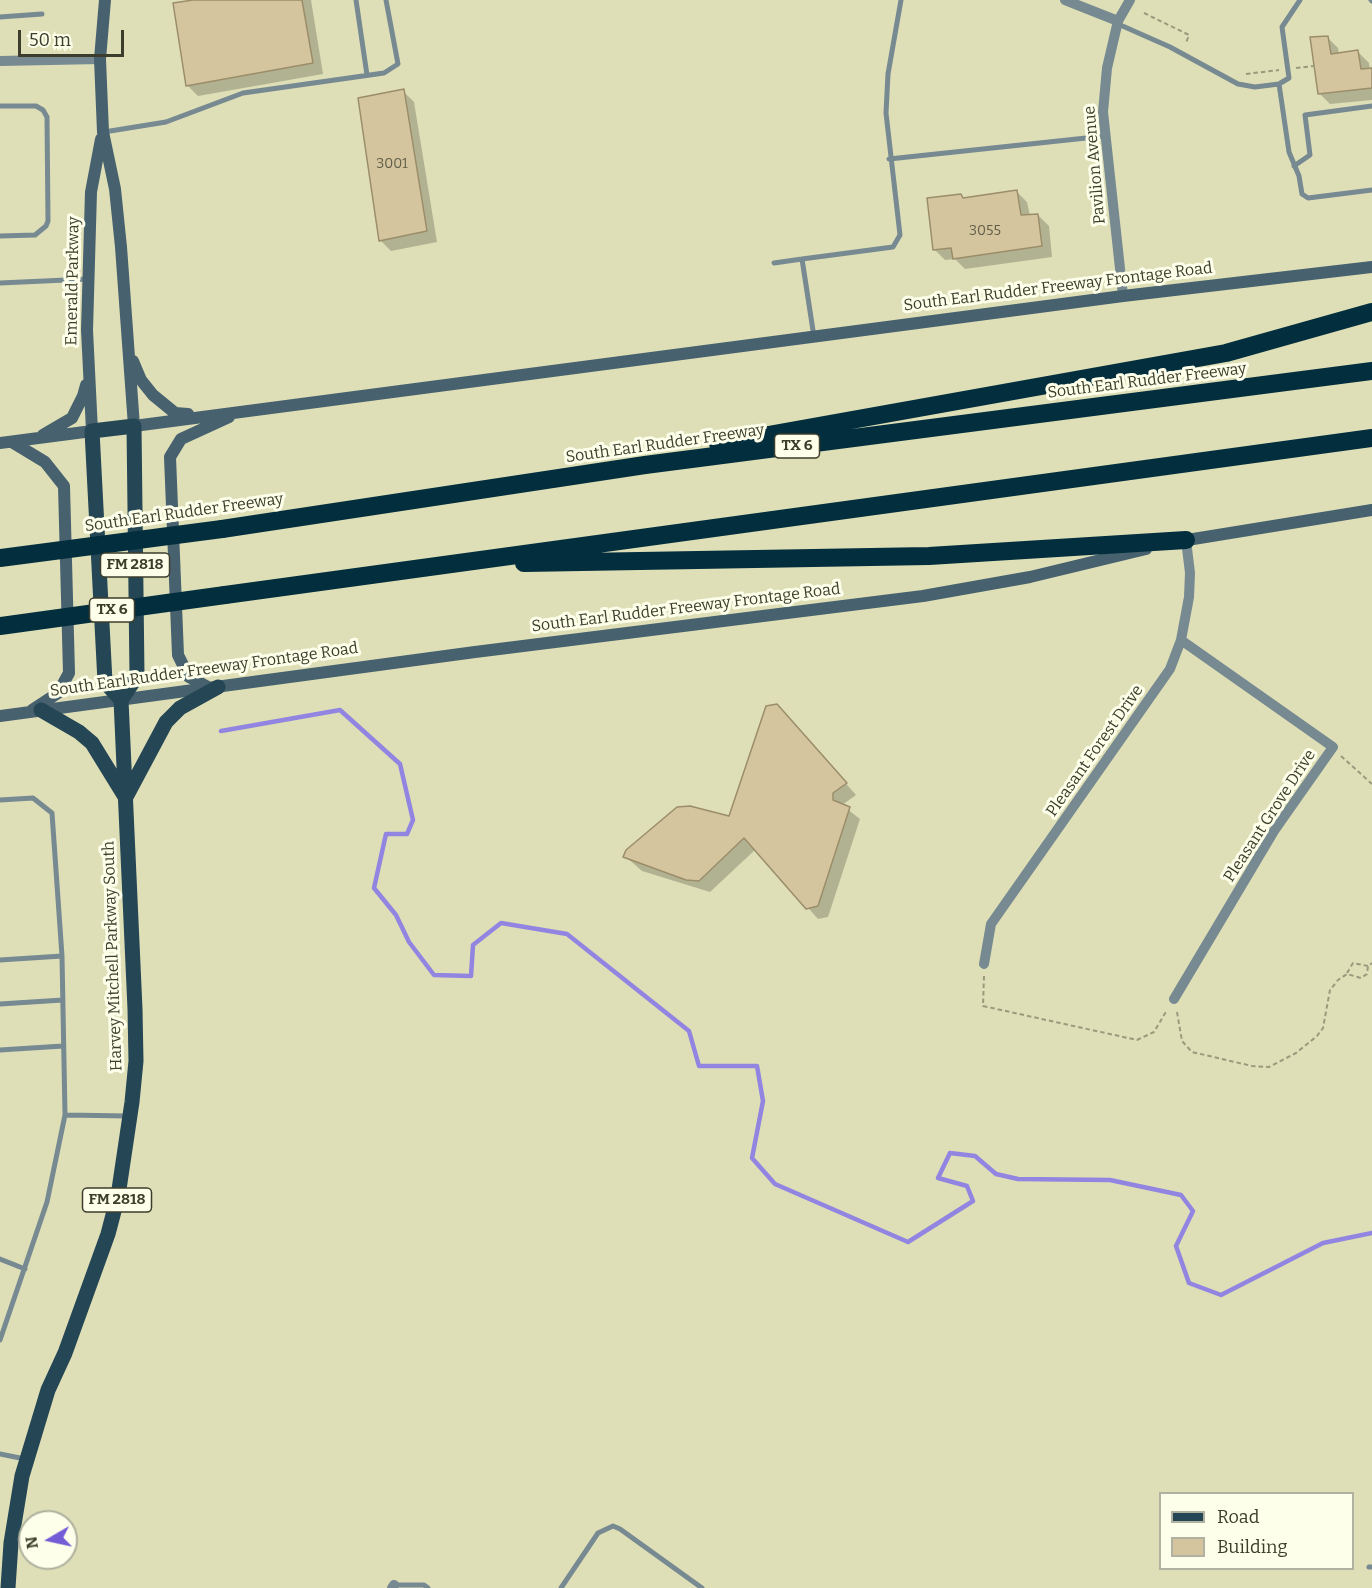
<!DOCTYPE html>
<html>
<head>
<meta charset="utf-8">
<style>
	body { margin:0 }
	#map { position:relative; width:1372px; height:1588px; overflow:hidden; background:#dedfb7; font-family:Bitter,serif }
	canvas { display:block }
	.legend { position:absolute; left:1159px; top:1492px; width:195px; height:78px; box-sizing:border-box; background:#feffea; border:2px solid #b0b19e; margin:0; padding:8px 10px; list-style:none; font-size:18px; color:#3c3d2c }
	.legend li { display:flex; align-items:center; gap:12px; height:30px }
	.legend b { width:30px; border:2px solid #b0b19e }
	.north { position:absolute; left:18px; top:1510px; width:60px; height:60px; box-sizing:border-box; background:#feffea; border:2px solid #b0b19e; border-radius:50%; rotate:261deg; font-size:16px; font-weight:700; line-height:24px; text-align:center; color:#3c3d2c }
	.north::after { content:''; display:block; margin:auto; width:21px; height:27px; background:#755cd7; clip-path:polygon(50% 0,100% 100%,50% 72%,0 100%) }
	.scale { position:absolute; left:18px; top:30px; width:106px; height:27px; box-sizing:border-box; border:3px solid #3c3d2c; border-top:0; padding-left:8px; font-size:18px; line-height:21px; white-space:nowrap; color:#3c3d2c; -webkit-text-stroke:4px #feffea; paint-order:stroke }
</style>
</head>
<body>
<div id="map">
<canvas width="1372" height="1588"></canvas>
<ul class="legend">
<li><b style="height:8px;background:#254654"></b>Road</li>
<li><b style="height:16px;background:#d4c59f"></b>Building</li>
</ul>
<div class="north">N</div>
<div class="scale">50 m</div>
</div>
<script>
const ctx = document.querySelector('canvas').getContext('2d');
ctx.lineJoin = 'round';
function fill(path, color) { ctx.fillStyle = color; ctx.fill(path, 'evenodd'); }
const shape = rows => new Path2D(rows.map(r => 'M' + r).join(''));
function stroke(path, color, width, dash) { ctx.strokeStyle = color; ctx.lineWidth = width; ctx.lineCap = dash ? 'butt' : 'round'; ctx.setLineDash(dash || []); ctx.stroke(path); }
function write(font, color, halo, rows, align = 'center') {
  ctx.font = font + ' Bitter,serif'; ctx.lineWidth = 6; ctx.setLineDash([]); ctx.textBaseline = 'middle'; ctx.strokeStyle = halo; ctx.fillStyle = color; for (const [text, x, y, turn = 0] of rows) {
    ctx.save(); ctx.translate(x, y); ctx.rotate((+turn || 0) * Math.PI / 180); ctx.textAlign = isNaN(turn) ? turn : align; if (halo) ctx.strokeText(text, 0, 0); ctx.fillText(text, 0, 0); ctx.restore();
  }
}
fill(shape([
	[202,0,311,0,323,74,198,96,187,85],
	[1327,37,1338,48,1339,55,1358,52,1369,63,1370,70,1372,69,1372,100,1330,104,1319,93],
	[403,91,414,102,437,242,391,251,380,240],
	[1016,191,1027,202,1030,216,1038,215,1049,226,1052,257,965,269,955,259,945,260,934,249,961,196,965,200],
	[787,716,856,795,842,805,860,819,828,917,818,919,756,849,710,892,642,871,625,856,730,818]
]), '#0003');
stroke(shape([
	[221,731,340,710,400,764,413,820,407,834,386,834,374,888,396,915,409,942,434,975,471,976,473,945,501,923,567,934,689,1031,699,1066,757,1066,763,1101,752,1158,775,1184,908,1242,973,1201,967,1186,938,1178,950,1153,975,1156,996,1174,1018,1179,1110,1180,1181,1195,1193,1211,1176,1246,1189,1283,1221,1295,1323,1243,1372,1233]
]), '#9285e1', 4.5);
const building = shape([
	[193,0,302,0,313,63,186,86,173,3,193,0],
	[1328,36,1331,54,1358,50,1361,69,1372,68,1372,88,1318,94,1310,37,1328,36],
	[404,89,427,231,379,241,358,98,404,89],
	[1017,190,1021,215,1038,214,1042,246,953,259,951,248,933,250,927,198,961,194,963,198,1017,190],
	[777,704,847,783,833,793,833,800,850,807,818,906,806,909,744,838,699,881,686,880,623,857,626,850,677,807,690,806,729,816,766,706,777,704]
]);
fill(building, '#d4c59f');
stroke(building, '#9b8d69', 1.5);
stroke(shape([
	[1144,13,1189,35,1186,43],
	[1296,68,1314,66],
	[1246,74,1279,70],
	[1341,756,1372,784],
	[1347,973,1353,963,1368,966],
	[984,976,983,1006,1137,1040,1154,1032,1167,1010],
	[1177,1012,1182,1041,1192,1052,1252,1066,1269,1067,1296,1053,1317,1036,1323,1028,1330,990,1338,980,1347,974,1361,978,1367,974,1368,966,1372,963]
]), '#999a7c', 2, [4.5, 3]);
stroke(shape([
	[356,0,367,75],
	[1371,0,1372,1],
	[0,17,42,14],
	[1118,24,1170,47,1238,84,1255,87,1279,84,1289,78,1282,27,1300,0],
	[1279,84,1289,152,1299,176,1302,194,1308,198,1372,190],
	[0,106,36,106,43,110,47,117,48,221,46,226,35,235,0,236],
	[104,132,166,122,243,93,384,73,398,64,386,0],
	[889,159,1105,136],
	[1294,166,1310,155,1305,115,1372,106],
	[774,263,802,259],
	[0,283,88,279],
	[814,337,802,259,893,247,900,235,886,113,888,74,901,0],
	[0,800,33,798,52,813,62,956,0,960],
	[62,956,65,1115,128,1116],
	[0,1004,63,1000],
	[0,1050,63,1046],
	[0,1259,25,1269],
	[0,1340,47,1202,65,1115],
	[0,1454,25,1459],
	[1369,1567,1372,1567],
	[394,1585,424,1585,428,1588],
	[561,1588,598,1533,613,1526,620,1529,702,1588]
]), '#778991', 5);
stroke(shape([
	[1065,0,1118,21],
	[0,61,100,59],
	[1123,296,1103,112,1107,68,1118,21,1130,0],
	[984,964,991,924,1170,669,1181,640,1189,597,1190,573,1186,540],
	[1174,999,1274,831,1333,747,1181,640],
	[392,1588,394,1585]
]), '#778991', 10);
stroke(shape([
	[105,0,100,59,103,132,115,189,121,247,134,426,1123,296,1372,267],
	[133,361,141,380,153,395,175,413,188,414],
	[43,435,72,418,83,396,86,385],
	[12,442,45,462,64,486,69,673,58,693,32,710],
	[0,443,92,431,87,330,91,192,101,139],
	[1181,541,1372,510],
	[210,688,189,677,178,655,170,457,181,439,229,417],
	[0,716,475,652,923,596,1030,577,1146,549]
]), '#48616e', 12);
stroke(shape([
	[41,710,79,732,92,743,124,795],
	[126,797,166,722,180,708,218,687],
	[8,1588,11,1543,22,1476,48,1390,65,1353,108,1234,118,1196,132,1102,136,1061,135,1009,121,700,137,676,134,426,92,431,105,682,121,700]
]), '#254654', 15);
stroke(shape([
	[718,444,1226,353,1372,312],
	[222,529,645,465,1372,371],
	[524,563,929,556,1186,540],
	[225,595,1372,438]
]), '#032e3e', 18);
stroke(shape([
	[0,558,222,529],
	[0,626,225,595]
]), '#032e3e', 18);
write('14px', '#625f49', null, [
	["3001",392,164],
	["3055",985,231]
]);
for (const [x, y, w] of [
	[797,446,45],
	[135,565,69],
	[112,610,45],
	[117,1200,69]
]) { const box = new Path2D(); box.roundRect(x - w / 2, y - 12, w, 24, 4.5); ctx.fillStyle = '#feffea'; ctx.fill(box); stroke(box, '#3c3d2c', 1.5); }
write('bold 15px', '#3c3d2c', null, [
	["TX 6",797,446],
	["FM 2818",135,565],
	["TX 6",112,610],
	["FM 2818",117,1200]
]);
write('16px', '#3c3d2c', '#feffea', [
	["Pavilion Avenue",1095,165,-95],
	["Emerald Parkway",73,281,-89],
	["South Earl Rudder Freeway Frontage Road",1058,287,-7],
	["South Earl Rudder Freeway",1147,381,-7],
	["South Earl Rudder Freeway",665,444,-8],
	["South Earl Rudder Freeway",184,513,-8],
	["South Earl Rudder Freeway Frontage Road",686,608,-7],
	["South Earl Rudder Freeway Frontage Road",204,670,-8],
	["Pleasant Forest Drive",1095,751,-55],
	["Pleasant Grove Drive",1270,816,-57],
	["Harvey Mitchell Parkway South",113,956,-92]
]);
</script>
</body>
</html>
